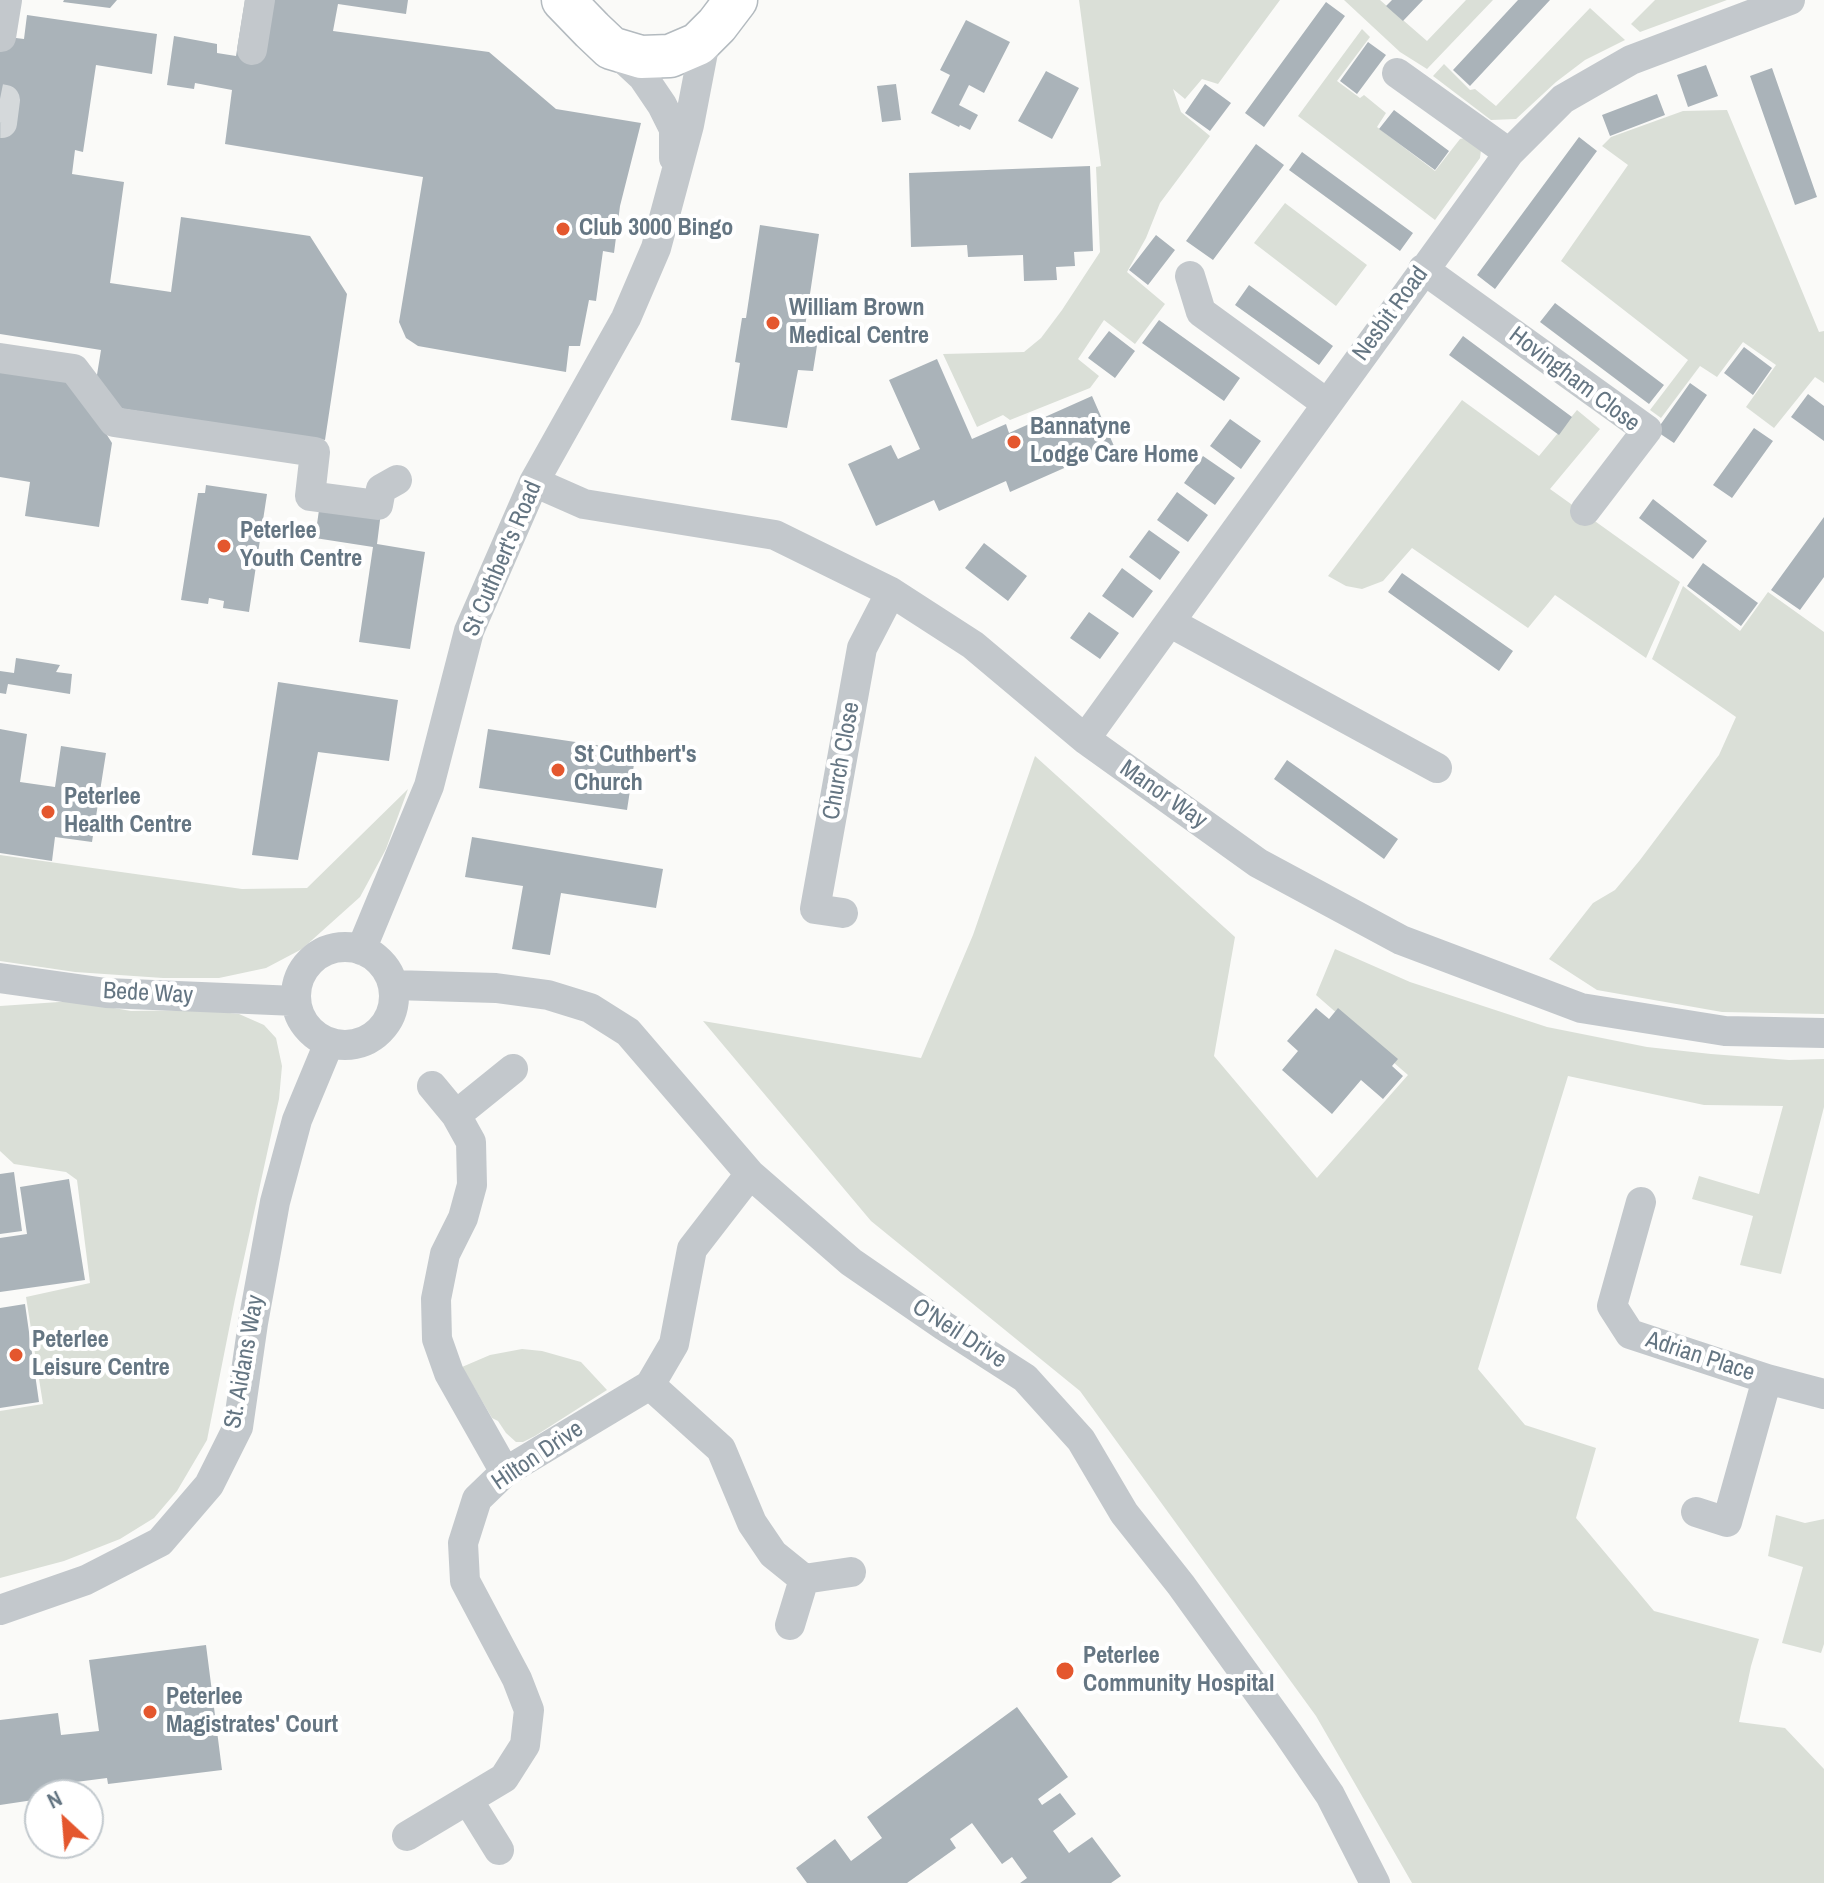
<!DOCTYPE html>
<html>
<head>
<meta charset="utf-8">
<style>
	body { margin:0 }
	#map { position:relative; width:1824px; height:1883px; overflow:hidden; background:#fafaf8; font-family:"Archivo Narrow",sans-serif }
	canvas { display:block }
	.north { position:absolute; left:24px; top:1779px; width:80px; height:80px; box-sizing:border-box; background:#fff; border:2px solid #c1c8cd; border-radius:50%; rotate:334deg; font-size:22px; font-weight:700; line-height:32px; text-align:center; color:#657683 }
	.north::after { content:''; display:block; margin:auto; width:28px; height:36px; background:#e4572e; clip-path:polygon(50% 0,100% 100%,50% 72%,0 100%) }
</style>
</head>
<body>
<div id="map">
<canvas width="1824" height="1883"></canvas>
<div class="north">N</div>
</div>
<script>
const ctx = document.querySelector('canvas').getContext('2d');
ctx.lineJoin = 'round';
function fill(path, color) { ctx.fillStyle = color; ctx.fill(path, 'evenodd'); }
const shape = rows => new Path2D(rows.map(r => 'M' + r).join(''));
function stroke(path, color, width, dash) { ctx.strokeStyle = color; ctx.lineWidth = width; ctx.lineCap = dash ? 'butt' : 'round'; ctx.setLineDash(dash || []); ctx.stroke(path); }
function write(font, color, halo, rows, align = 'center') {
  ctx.font = font + ' "Archivo Narrow",sans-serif'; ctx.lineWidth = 8; ctx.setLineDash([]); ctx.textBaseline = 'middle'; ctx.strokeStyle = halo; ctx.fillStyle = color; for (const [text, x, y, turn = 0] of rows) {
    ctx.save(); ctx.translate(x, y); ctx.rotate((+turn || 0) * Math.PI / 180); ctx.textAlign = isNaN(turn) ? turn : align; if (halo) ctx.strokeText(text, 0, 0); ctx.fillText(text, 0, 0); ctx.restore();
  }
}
fill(shape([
	[1079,0,1280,0,1218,84,1202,79,1185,99,1173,89,1181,112,1210,136,1160,203,1146,238,1127,272,1165,304,1135,344,1104,320,1078,359,1099,376,1090,388,1010,420,1003,415,977,427,943,354,1024,352,1041,338,1062,310,1100,252,1096,167,1101,166],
	[1344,0,1380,0,1427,41,1466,0,1493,0,1427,69,1400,52],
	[1655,0,1727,0,1640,32,1631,24],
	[1590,8,1625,40,1585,60,1556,82,1516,119,1491,120,1433,76,1444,64,1470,90,1475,89,1496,106],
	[1362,29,1370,37,1337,81,1360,98,1364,95,1386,113,1377,127,1435,171,1460,139,1465,138,1481,150,1480,158,1435,220,1298,116],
	[1727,110,1819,332,1824,331,1824,383,1815,377,1774,428,1746,407,1776,365,1743,342,1717,377,1700,366,1661,418,1650,410,1688,360,1561,261,1628,165,1602,146,1611,137,1683,111],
	[1285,203,1367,265,1336,306,1254,243],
	[1462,400,1539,456,1577,410,1600,429,1550,489,1680,582,1646,658,1555,595,1528,628,1412,548,1383,581,1362,589,1346,586,1328,576],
	[1683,586,1740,631,1768,592,1824,632,1824,1014,1722,1012,1597,990,1549,959,1593,903,1615,890,1640,860,1719,755,1736,717,1652,659],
	[1035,756,1235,937,1214,1056,1317,1178,1408,1075,1316,995,1335,949,1410,982,1547,1027,1647,1047,1711,1054,1789,1060,1824,1059,1824,1107,1781,1274,1740,1265,1753,1216,1692,1199,1699,1176,1759,1194,1783,1106,1704,1105,1568,1076,1478,1369,1525,1425,1596,1448,1576,1518,1654,1611,1759,1639,1751,1666,1739,1722,1785,1728,1824,1769,1824,1883,1412,1883,1316,1716,1080,1391,871,1221,703,1021,921,1058,973,935],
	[408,789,386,849,360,897,302,949,266,968,219,978,163,978,75,972,0,961,0,855,242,889,307,888],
	[74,1001,131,1011,201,1010,239,1014,264,1025,276,1038,282,1066,279,1099,235,1299,207,1440,177,1491,154,1518,120,1539,64,1561,0,1578,0,1411,43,1404,26,1297,90,1283,77,1180,66,1172,14,1164,0,1151,0,1006],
	[522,1349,542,1351,581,1362,607,1390,535,1436,523,1442,516,1442,506,1433,498,1421,492,1418,462,1367,490,1355],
	[1776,1515,1805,1523,1824,1519,1824,1644,1821,1653,1782,1643,1803,1567,1768,1556]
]), '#dadfd7');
fill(shape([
	[64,0,117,0,110,8,63,2],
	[245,0,408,0,406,14,338,4,333,31,489,52,556,109,641,123,620,206,614,253,603,251,596,301,589,300,580,346,569,346,566,372,418,346,406,338,399,322,423,177,225,144,232,90,195,83,194,89,167,85,174,36,217,44,217,53,236,56],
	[1392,0,1423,0,1403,21,1386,6],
	[1518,0,1550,0,1470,86,1453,70],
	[1326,2,1345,16,1264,127,1245,113],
	[27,15,157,34,152,74,96,65,83,152,75,150,72,174,124,182,110,283,171,292,181,217,310,236,347,294,325,440,118,408,96,381,101,350,0,334,0,36,24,39],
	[966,20,1010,42,984,93,969,85,959,105,978,115,970,130,960,125,959,127,931,113,950,75,940,70],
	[1368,42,1386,55,1357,94,1340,81],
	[1706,65,1718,96,1688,107,1677,75],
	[1772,68,1817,197,1795,205,1750,76],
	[1046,71,1079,88,1052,139,1018,121],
	[896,84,901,120,882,122,877,86],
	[1205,84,1231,103,1210,131,1185,113],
	[1657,94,1665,115,1610,136,1602,115],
	[1394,110,1449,151,1435,170,1379,129],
	[1579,137,1597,151,1495,289,1477,275],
	[1256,144,1284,165,1213,260,1186,241],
	[1302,152,1413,233,1400,251,1289,170],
	[1090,166,1093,251,1074,252,1075,266,1056,267,1057,280,1024,281,1023,255,968,257,967,245,911,247,909,173],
	[760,225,819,234,805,327,810,328,810,331,819,333,813,371,798,370,787,428,731,420,740,363,735,362,742,318,746,318],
	[1156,235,1175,250,1148,285,1129,270],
	[1249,285,1333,346,1319,365,1235,305],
	[1555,303,1664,385,1649,404,1540,322],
	[1159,320,1240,378,1224,401,1142,343],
	[1109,331,1135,351,1115,378,1088,358],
	[1463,336,1572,417,1559,435,1449,355],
	[1744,347,1772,368,1753,395,1724,373],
	[937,359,972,439,1006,424,1009,433,1092,396,1114,446,1010,492,1006,481,939,511,934,500,876,526,848,464,891,445,898,459,920,449,889,380],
	[0,370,73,381,112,443,99,527,25,516,30,482,0,477],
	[1690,383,1707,395,1674,443,1656,431],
	[1808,394,1824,406,1824,441,1791,417],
	[1230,419,1261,441,1241,469,1210,446],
	[1754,428,1773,441,1732,498,1713,485],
	[1203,456,1235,478,1215,505,1184,483],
	[206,485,267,494,249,612,223,608,224,601,209,598,208,604,181,600,198,493,205,493],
	[1177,492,1208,515,1188,542,1157,520],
	[1653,499,1707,541,1693,559,1639,518],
	[320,503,381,512,377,544,425,552,410,649,359,642,373,547,315,538],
	[1824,517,1824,577,1800,610,1771,590],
	[1149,530,1180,552,1160,580,1129,557],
	[984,543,1027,576,1008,601,965,568],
	[1703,563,1758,603,1741,626,1687,586],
	[1122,568,1153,591,1133,618,1102,596],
	[1402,573,1513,651,1499,671,1388,592],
	[1089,612,1119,633,1100,659,1070,638],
	[16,658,60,665,56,672,72,674,70,694,8,684,6,694,0,693,0,671,14,673],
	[278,682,398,700,389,761,318,752,298,860,252,855],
	[0,729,27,734,20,782,55,787,61,746,106,753,92,842,55,837,52,861,0,853],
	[488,729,636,751,627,810,479,788],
	[1287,760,1398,839,1384,859,1274,779],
	[472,837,663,869,656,908,561,893,550,955,512,949,523,886,465,877],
	[1316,1008,1329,1019,1338,1008,1398,1059,1392,1066,1403,1076,1383,1099,1361,1080,1332,1114,1282,1070,1298,1051,1287,1041],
	[14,1172,22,1231,0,1234,0,1174],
	[69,1179,85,1280,0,1292,0,1238,27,1234,20,1187],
	[25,1304,39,1402,0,1408,0,1308],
	[206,1645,222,1770,108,1784,107,1778,68,1783,67,1795,40,1795,40,1799,0,1805,0,1720,58,1713,61,1735,99,1731,89,1660],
	[1017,1707,1068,1777,1038,1799,1042,1805,1060,1793,1076,1814,1053,1831,1069,1853,1092,1837,1121,1876,1111,1883,1020,1883,1027,1878,1012,1857,1002,1864,972,1823,950,1839,956,1848,907,1883,807,1883,796,1868,835,1839,851,1861,882,1838,867,1817]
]), '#aab3b9');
stroke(shape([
	[0,99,5,100,2,123,0,123]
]), '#d5d9db', 30, [30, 15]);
const secondary = shape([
	[563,0,592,30,611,48,641,57,670,56,698,44,717,25,736,0]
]);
stroke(secondary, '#b3babf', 45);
stroke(shape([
	[1,37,7,0],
	[252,50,260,0],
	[615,51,643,77,662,105,674,129,674,158],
	[1397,73,1509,153],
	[1423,269,1647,430,1585,511],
	[1190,276,1201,312,1326,403],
	[0,358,74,369,114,422,315,452,310,496,378,505,381,489,397,480],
	[534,482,584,504,775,535,891,592,973,645,1085,739,1258,863,1401,940,1581,1008,1725,1031,1824,1033],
	[1171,623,1437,768],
	[1085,739,1509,153,1563,99,1631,60,1790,0],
	[843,913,815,909,862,648,891,592],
	'296 996a49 49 0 1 1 98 0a49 49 0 1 1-98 0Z',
	[361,950,429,786,469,631,534,482,626,318,656,248,689,125,704,47,713,31],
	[0,978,106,993,296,1001],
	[393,985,496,988,548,995,590,1008,628,1032,750,1174,851,1262,944,1326,1025,1378,1081,1440,1124,1513,1181,1585,1287,1732,1330,1795,1375,1883],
	[432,1086,456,1115,471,1142,472,1185,463,1218,445,1254,436,1299,437,1339,449,1373,505,1472],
	[456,1115,513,1069],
	[1641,1202,1612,1306,1630,1334,1767,1379,1824,1394],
	[650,1385,721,1449,752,1523,773,1554,804,1579,790,1625],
	[1696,1512,1727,1522,1767,1379],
	[804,1579,851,1572],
	[0,1610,86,1580,160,1542,209,1485,238,1427,253,1323,275,1202,297,1120,329,1043],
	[468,1800,499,1850],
	[407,1836,504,1778,525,1745,529,1710,517,1679,465,1581,463,1543,477,1499,505,1472,650,1385,674,1344,692,1249,750,1174]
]), '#c3c8cc', 30);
stroke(secondary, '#fff', 42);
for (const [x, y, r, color] of [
	[563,229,8,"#e4572e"],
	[773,323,8,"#e4572e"],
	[1014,442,8,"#e4572e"],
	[224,546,8,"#e4572e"],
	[558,770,8,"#e4572e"],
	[48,812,8,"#e4572e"],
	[16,1355,8,"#e4572e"],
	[1065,1671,10,"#e4572e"],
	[150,1712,8,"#e4572e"]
]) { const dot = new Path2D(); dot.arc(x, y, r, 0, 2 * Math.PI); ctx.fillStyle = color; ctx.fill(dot); stroke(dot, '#fff', 3); }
write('bold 24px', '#657683', '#fff', [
	["Club 3000 Bingo",579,229],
	["William Brown",789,309],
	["Medical Centre",789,337],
	["Bannatyne",1030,428],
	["Lodge Care Home",1030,456],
	["Peterlee",240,532],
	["Youth Centre",240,560],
	["St Cuthbert's",574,756],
	["Church",574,784],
	["Peterlee",64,798],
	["Health Centre",64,826],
	["Peterlee",32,1341],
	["Leisure Centre",32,1369],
	["Peterlee",1083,1657],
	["Community Hospital",1083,1685],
	["Peterlee",166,1698],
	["Magistrates' Court",166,1726]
], 'left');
write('24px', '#657683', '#fff', [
	["Nesbit Road",1391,314,-54],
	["Hovingham Close",1574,380,37],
	["St Cuthbert's Road",503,559,-67],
	["Church Close",842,761,-80],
	["Manor Way",1163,795,35],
	["Bede Way",148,994,3],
	["O'Neil Drive",959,1334,33],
	["Adrian Place",1700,1357,18],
	["St. Aidans Way",245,1362,-80],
	["Hilton Drive",538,1456,-34]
]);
</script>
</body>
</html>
